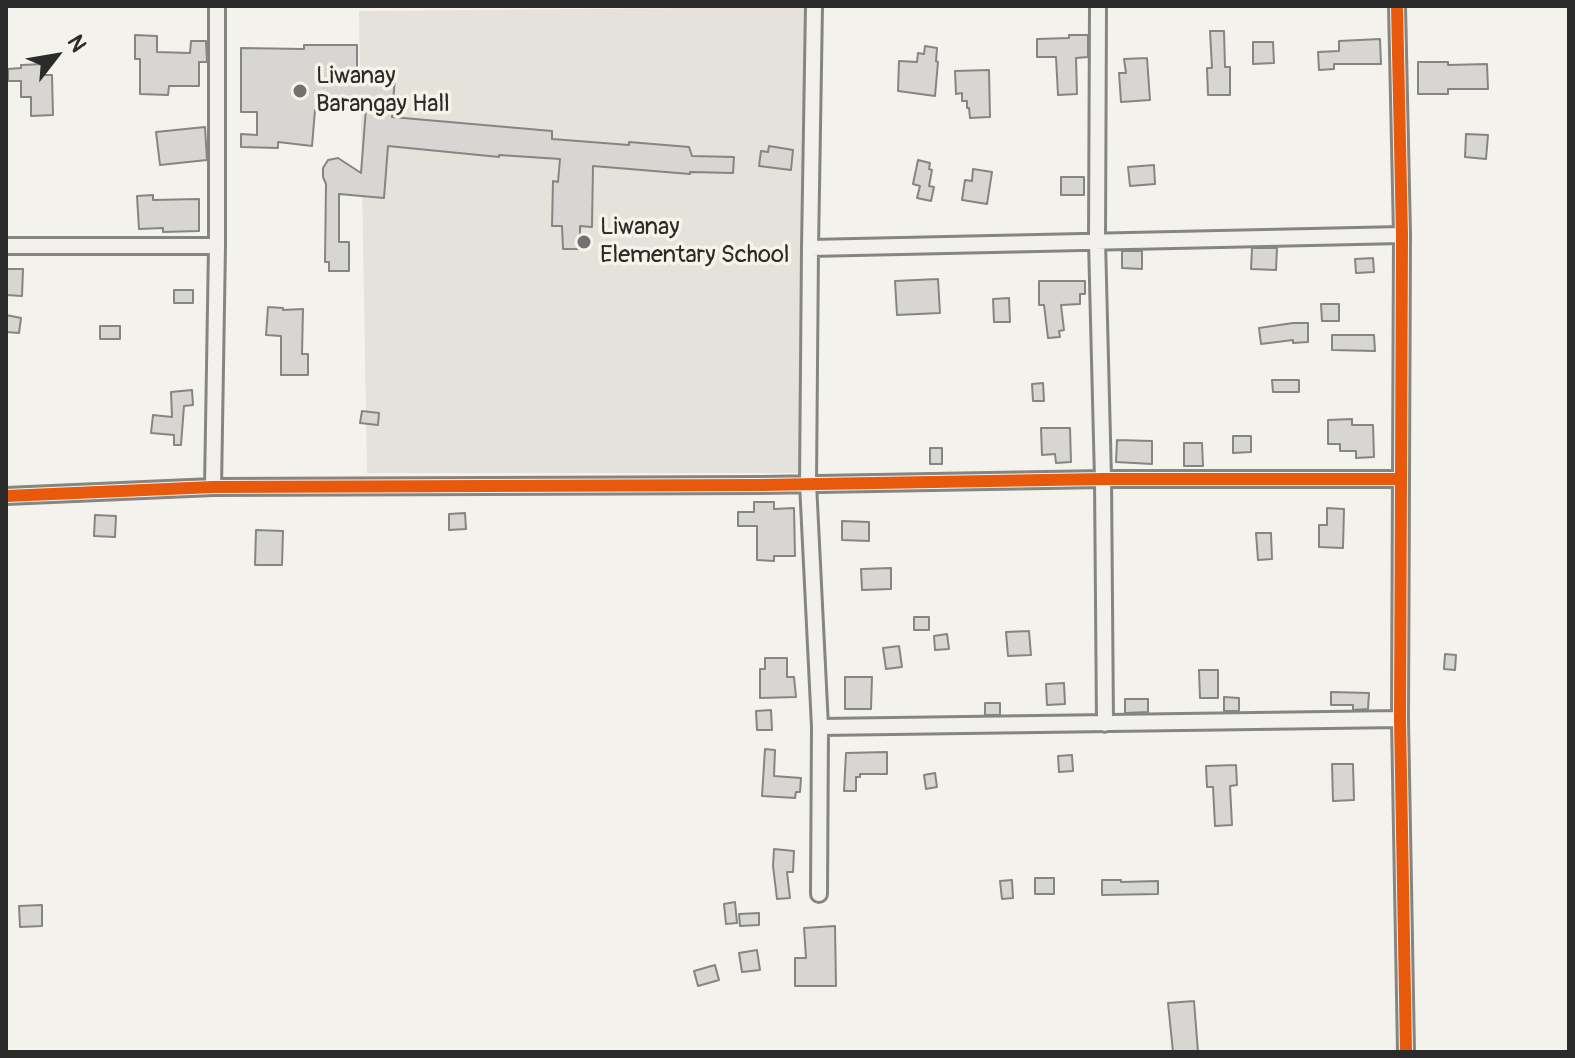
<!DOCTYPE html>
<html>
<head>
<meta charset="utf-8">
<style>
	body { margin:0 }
	#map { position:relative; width:1575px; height:1058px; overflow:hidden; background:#f4f2ec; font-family:Pangolin,sans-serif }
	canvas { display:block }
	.frame { position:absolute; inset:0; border:8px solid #2b2b2b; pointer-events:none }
	.north { position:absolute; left:16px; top:16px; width:80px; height:80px; -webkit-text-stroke:6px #f7f3e8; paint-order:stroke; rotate:59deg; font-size:22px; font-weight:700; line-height:32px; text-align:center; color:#2b2b2b }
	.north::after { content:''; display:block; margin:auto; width:28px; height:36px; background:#2b2b2b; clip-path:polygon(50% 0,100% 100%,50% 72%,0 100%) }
</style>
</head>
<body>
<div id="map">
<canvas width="1575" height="1058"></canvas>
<div class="frame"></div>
<div class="north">N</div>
</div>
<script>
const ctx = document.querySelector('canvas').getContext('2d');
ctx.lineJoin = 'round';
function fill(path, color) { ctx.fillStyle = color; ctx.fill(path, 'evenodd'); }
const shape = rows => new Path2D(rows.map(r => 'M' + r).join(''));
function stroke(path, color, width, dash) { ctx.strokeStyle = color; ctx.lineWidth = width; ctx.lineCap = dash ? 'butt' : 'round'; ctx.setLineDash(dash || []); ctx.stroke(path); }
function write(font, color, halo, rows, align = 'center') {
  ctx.font = font + ' Pangolin,sans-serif'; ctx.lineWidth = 7; ctx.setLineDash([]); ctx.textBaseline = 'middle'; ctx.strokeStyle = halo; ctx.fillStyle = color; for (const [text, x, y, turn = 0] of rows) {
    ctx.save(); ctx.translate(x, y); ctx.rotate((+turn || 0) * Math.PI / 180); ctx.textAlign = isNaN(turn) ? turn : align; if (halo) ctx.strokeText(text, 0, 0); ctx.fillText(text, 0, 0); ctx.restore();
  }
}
fill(shape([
	[804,7,805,473,367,473,359,11]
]), '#e5e2db');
const building = shape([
	[1210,31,1224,31,1225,67,1230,67,1230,95,1208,95,1207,68,1212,68,1210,31],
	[135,35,157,36,157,52,190,53,191,41,206,41,207,62,199,62,199,86,169,86,168,95,140,94,140,59,135,59,135,35],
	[1069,35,1088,35,1088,57,1076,58,1077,94,1058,95,1056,57,1037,57,1037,39,1069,38,1069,35],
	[1380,39,1381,64,1334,64,1334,69,1319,70,1318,52,1339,51,1339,41,1380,39],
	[1253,42,1273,42,1274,63,1253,64,1253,42],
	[304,45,357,45,357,73,395,76,392,117,552,131,552,139,629,145,629,142,689,147,692,156,734,157,733,173,690,172,690,174,593,166,592,227,580,226,580,249,563,249,562,226,552,226,553,181,558,182,560,159,499,155,499,157,388,146,384,198,339,194,339,242,349,242,349,271,329,271,329,262,325,262,326,184,323,177,323,168,328,160,338,158,361,173,366,108,315,110,312,146,278,142,278,148,241,147,241,134,257,135,257,112,241,112,241,48,304,49,304,45],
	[925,46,937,48,936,61,938,62,935,96,898,91,899,61,917,62,918,53,924,54,925,46],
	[1147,58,1150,100,1121,102,1119,73,1126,73,1124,59,1147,58],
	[1418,62,1448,62,1448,65,1487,64,1488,89,1448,89,1448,94,1418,94,1418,62],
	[44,64,44,75,52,75,53,115,31,116,31,97,21,97,21,81,8,81,8,69,21,68,21,65,44,64],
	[989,70,990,117,970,118,969,108,967,108,967,101,962,101,962,93,956,94,955,71,989,70],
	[205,127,207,160,160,165,156,132,205,127],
	[1466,134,1488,135,1486,159,1465,157,1466,134],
	[769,146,793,150,791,170,759,166,761,151,768,152,769,146],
	[918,160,930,163,929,169,932,170,929,186,934,187,931,201,917,198,920,186,913,184,918,160],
	[1154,165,1155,184,1130,186,1128,167,1154,165],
	[973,169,992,172,987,204,962,200,965,180,972,181,973,169],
	[1061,177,1084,177,1084,195,1061,195,1061,177],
	[153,195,153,200,199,199,199,231,163,232,163,228,139,229,137,196,153,195],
	[1252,248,1277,248,1276,270,1251,269,1252,248],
	[1122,251,1142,251,1142,269,1122,268,1122,251],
	[1373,258,1374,272,1356,273,1355,259,1373,258],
	[6,269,23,269,22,296,6,295,6,269],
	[938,279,940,313,897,315,895,281,938,279],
	[1039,281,1085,281,1085,294,1080,294,1080,304,1061,305,1064,330,1059,331,1060,337,1048,338,1044,305,1039,305,1039,281],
	[174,290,193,290,193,303,174,303,174,290],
	[1009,298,1010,322,994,322,993,299,1009,298],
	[1321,304,1339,304,1339,321,1322,321,1321,304],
	[268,307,283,308,283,310,303,309,302,354,308,354,308,375,281,375,281,336,266,335,268,307],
	[6,315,21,318,19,333,6,332,6,315],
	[1293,323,1308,323,1308,342,1293,343,1293,340,1261,344,1259,328,1293,323],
	[100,326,120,326,120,339,100,339,100,326],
	[1332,335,1374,335,1375,351,1332,350,1332,335],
	[1272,380,1299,380,1299,392,1273,392,1272,380],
	[1043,383,1044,401,1033,401,1032,384,1043,383],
	[192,390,193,405,184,406,181,445,174,445,174,435,151,433,153,415,172,417,171,392,192,390],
	[362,411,379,413,378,425,360,423,362,411],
	[1352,419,1352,425,1373,425,1374,457,1356,458,1356,451,1340,451,1340,444,1328,444,1328,420,1352,419],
	[1041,428,1070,428,1071,462,1056,463,1055,454,1042,455,1041,428],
	[1233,436,1251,436,1251,452,1233,453,1233,436],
	[1117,440,1152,441,1152,464,1116,462,1117,440],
	[1184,443,1202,443,1203,466,1184,466,1184,443],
	[930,448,942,448,942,464,930,464,930,448],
	[754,502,774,502,774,509,794,508,795,556,774,556,774,561,757,560,757,526,738,526,738,512,754,512,754,502],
	[1327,508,1344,509,1343,548,1319,547,1319,525,1327,525,1327,508],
	[465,513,466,529,449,530,449,514,465,513],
	[95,515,116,516,115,537,94,536,95,515],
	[842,521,869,522,869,541,842,540,842,521],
	[256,530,283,531,282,565,255,565,256,530],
	[1256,533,1271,533,1272,559,1258,560,1256,533],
	[891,568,891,589,862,590,861,569,891,568],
	[914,617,929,617,929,630,914,630,914,617],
	[1029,631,1031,655,1008,656,1006,632,1029,631],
	[947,634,949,649,935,650,934,636,947,634],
	[899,646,902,667,886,669,883,648,899,646],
	[1445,654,1456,655,1455,670,1444,669,1445,654],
	[765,658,787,658,787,677,794,677,796,697,760,698,760,669,765,669,765,658],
	[1199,670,1218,670,1218,698,1200,698,1199,670],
	[845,677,872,677,871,709,845,709,845,677],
	[1064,683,1065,704,1047,705,1046,684,1064,683],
	[1331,692,1369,693,1368,709,1353,710,1353,705,1331,705,1331,692],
	[1224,697,1239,698,1239,711,1224,711,1224,697],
	[1125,699,1148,699,1148,712,1125,713,1125,699],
	[985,703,1000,703,1000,715,985,715,985,703],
	[771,710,772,730,757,730,756,711,771,710],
	[765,749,775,750,774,776,801,778,800,792,796,792,795,798,762,796,765,749],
	[887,752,887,774,860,774,860,777,856,777,856,791,844,791,846,753,887,752],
	[1072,755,1073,771,1059,772,1058,756,1072,755],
	[1332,764,1353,764,1354,800,1333,801,1332,764],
	[1236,765,1237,785,1230,786,1232,825,1215,826,1213,787,1207,787,1206,766,1236,765],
	[935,773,937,787,926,789,924,775,935,773],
	[774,849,794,851,793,872,787,872,790,898,777,899,773,866,774,849],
	[1035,878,1054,878,1054,894,1035,894,1035,878],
	[1012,880,1013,898,1002,899,1000,881,1012,880],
	[1102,880,1121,880,1121,882,1158,881,1158,894,1102,895,1102,880],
	[735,902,737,923,726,924,724,904,735,902],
	[42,905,42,926,20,927,19,906,42,905],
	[759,913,759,925,740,926,739,914,759,913],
	[835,926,836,986,795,986,795,958,806,958,804,928,835,926],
	[757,950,760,970,742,972,739,953,757,950],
	[715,965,719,980,698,986,694,971,715,965],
	[1194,1001,1198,1052,1173,1052,1168,1003,1194,1001]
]);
fill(building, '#d7d6d2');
stroke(building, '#858582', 2);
const minor = shape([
	[814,6,810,248,808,483,820,727,819,894],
	[1098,6,1097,241,1103,479,1105,724],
	[1397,6,1402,235,1400,719,1406,1052],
	[6,246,217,246],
	[810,248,1402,235],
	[213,487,217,246,217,6],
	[6,496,213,487,761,485,1103,479,1400,479],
	[820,727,1400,719]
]);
stroke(minor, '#858582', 20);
stroke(minor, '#f2f1ed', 14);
stroke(shape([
	[1397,6,1402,235,1400,719,1406,1052],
	[6,496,213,487,761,485,1103,479,1400,479]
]), '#e8590c', 12);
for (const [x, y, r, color] of [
	[300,91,8,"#71716f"],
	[584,242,8,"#71716f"]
]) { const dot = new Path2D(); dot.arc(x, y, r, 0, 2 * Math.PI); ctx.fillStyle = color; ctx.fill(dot); stroke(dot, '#f7f3e8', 3); }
write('24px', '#2b2b2b', '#f7f3e8', [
	["Liwanay",316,77],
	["Barangay Hall",316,105],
	["Liwanay",600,228],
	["Elementary School",600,256]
], 'left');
</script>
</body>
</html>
